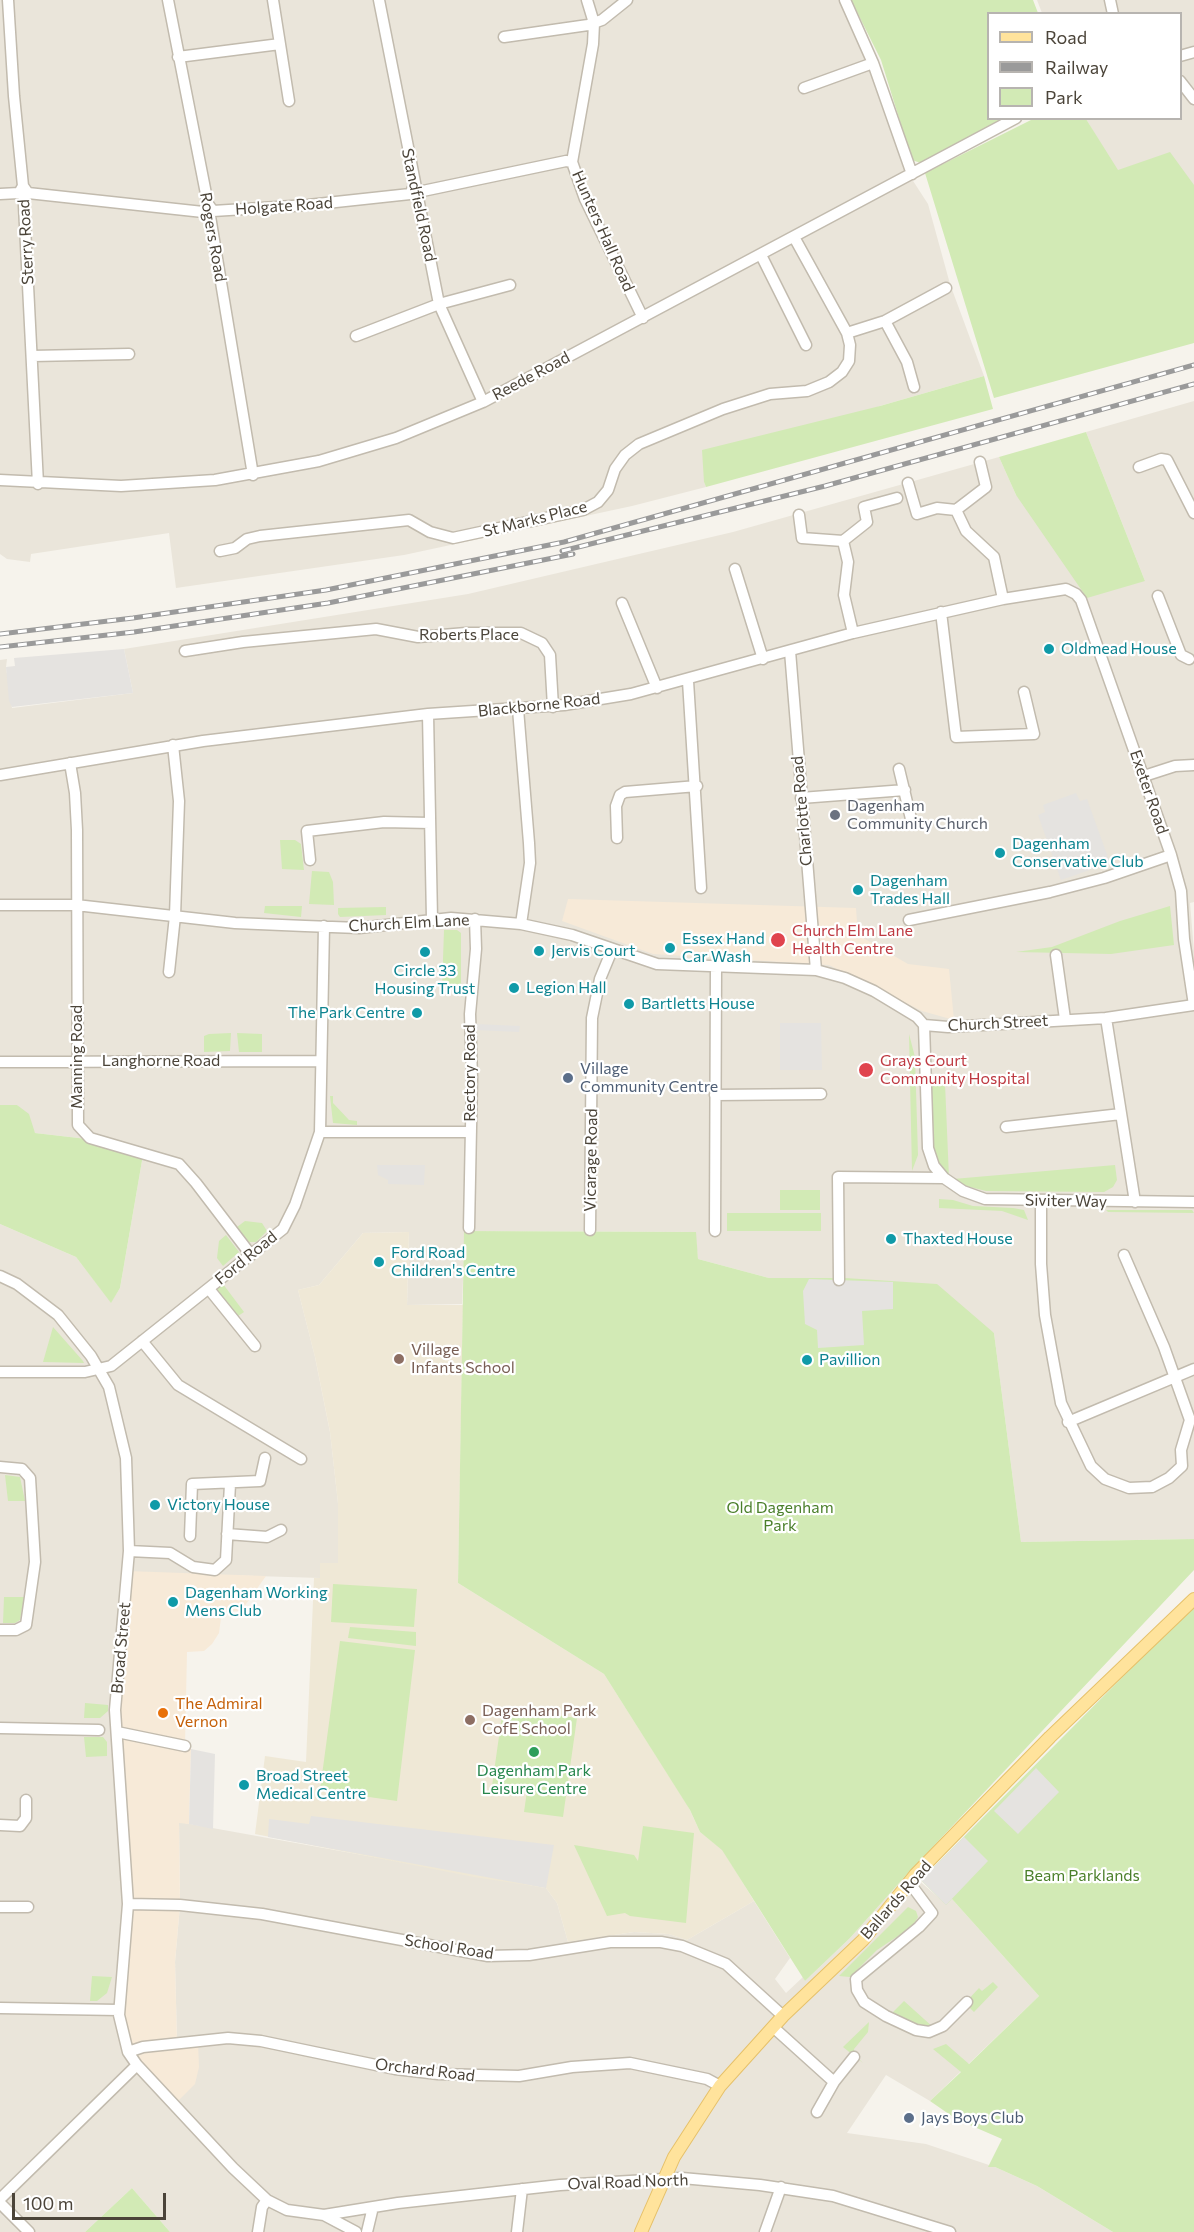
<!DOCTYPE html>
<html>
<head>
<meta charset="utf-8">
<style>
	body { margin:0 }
	#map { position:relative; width:1194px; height:2232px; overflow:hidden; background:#f6f3ec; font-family:Commissioner,sans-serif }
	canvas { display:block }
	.legend { position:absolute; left:987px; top:12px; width:195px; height:108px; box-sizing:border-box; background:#fff; border:2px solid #b7b4b0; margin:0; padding:8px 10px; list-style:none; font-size:18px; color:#4b4439 }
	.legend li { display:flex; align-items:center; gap:12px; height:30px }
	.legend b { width:30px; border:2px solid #b7b4b0 }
	.scale { position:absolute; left:12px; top:2193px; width:154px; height:27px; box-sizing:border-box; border:3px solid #4b4439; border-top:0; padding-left:8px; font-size:18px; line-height:21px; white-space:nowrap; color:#4b4439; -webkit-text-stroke:4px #fff; paint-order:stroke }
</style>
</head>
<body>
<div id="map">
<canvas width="1194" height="2232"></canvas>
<ul class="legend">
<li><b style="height:8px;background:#ffe39c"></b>Road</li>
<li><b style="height:8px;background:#9a9a9a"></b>Railway</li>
<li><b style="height:16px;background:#d2eab5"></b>Park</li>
</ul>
<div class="scale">100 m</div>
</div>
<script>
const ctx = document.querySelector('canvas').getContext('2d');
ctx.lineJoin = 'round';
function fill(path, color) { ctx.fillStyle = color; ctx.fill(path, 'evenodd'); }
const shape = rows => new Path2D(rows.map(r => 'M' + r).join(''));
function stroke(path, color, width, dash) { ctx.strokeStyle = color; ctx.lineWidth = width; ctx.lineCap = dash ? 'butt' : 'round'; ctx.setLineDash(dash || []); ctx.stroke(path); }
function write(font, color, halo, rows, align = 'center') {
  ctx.font = font + ' Commissioner,sans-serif'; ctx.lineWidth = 4.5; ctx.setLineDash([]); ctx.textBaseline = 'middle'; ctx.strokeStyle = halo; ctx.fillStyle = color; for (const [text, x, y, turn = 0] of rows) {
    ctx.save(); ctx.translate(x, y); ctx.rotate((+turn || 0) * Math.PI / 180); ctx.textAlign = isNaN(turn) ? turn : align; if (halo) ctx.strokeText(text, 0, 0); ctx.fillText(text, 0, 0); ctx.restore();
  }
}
fill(shape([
	[0,0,844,0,874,63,906,170,928,204,950,284,984,376,880,406,704,482,706,487,632,506,404,555,176,588,169,533,31,554,30,562,7,559,0,554],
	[1037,0,1194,0,1194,189,1119,175,1086,119,1180,118,1180,14,1042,13],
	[1194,401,1194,902,1190,903,1194,951,1194,1539,1021,1542,994,1333,845,1278,769,1278,698,1259,695,1232,465,1231,462,1304,407,1305,409,1232,363,1233,319,1285,298,1290,315,1357,330,1432,338,1503,338,1563,320,1578,127,1572,177,2043,175,1962,180,1905,179,1822,546,1888,557,1903,568,1942,634,1932,669,1934,687,1940,754,1901,790,1958,775,1979,786,1993,803,1977,805,1981,850,1938,909,1872,946,1904,952,1899,1039,1996,930,2101,886,2075,847,2133,926,2144,995,2167,1037,2186,1113,2232,170,2232,132,2188,85,2232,0,2232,0,1224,76,1257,111,1302,120,1288,143,1155,87,1139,35,1133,17,1105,0,1105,0,660,7,659,6,667,12,708,133,693,124,649,468,594,733,532,999,457,1016,495,1145,581,1086,432]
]), '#eae5da');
fill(shape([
	[568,899,856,908,858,935,908,964,949,969,954,1020,922,1011,829,965,653,954,562,921],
	[127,1571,266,1576,241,1611,222,1610,219,1633,212,1644,204,1651,187,1652,185,1745,191,1749,189,1824,179,1823,180,1905,175,1962,177,2043,198,2041,199,2067,195,2084,174,2105,137,2065,122,2030,126,1949,115,1710]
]), '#f7ead8');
fill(shape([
	[409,1232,407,1305,463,1305,458,1583,604,1674,688,1806,700,1832,722,1849,754,1901,687,1940,669,1934,634,1932,568,1942,557,1903,546,1888,474,1877,255,1834,265,1756,306,1762,314,1578,320,1578,320,1563,338,1563,338,1503,330,1432,315,1357,298,1290,319,1285,363,1233]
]), '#efe8d6');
fill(shape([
	[851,0,1033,0,1038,13,988,14,988,118,1019,119,926,165,912,160,881,60],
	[1033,119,1086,119,1118,170,1170,152,1194,185,1194,343,994,398,925,173],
	[984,376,993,409,706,487,704,482,702,450,880,406],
	[1086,432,1145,581,1087,598,1016,495,999,457],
	[280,840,295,840,301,844,304,870,282,869],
	[312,871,329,872,333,882,334,905,309,904],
	[265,906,302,906,301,917,264,913],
	[1170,906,1174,945,1111,954,1016,952,1052,947,1120,921],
	[386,907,386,915,340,917,338,914,338,908],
	[444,930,457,930,461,933,461,989,442,988],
	[231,1033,230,1051,204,1052,204,1036,209,1034],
	[237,1033,262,1034,262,1052,239,1052],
	[909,1034,915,1057,918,1155,912,1171],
	[931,1083,945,1083,949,1178,934,1158],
	[330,1096,333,1096,333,1103,349,1120,357,1121,357,1125,333,1123],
	[0,1105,17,1105,29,1114,35,1133,87,1139,143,1155,120,1288,111,1303,76,1257,0,1224],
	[1115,1165,1117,1180,1113,1187,1104,1192,986,1191,966,1186,953,1179],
	[780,1190,820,1190,820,1210,780,1210],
	[939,1199,953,1200,973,1206,1013,1208,1024,1210,1028,1220,1002,1211,939,1208],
	[1106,1210,1192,1210,1194,1213,1108,1212],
	[727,1213,821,1213,821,1231,727,1231],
	[245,1221,262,1223,267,1231,256,1242,249,1242,237,1227],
	[464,1231,696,1232,698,1259,769,1278,845,1278,937,1284,994,1333,1021,1542,1194,1539,1194,1570,909,1872,850,1938,805,1981,722,1850,700,1832,690,1810,604,1674,458,1583],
	[226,1235,239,1252,223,1266,217,1258,219,1241],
	[223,1284,244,1312,235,1318,215,1288],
	[53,1327,83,1361,84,1363,43,1362],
	[5,1475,20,1477,25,1501,8,1501],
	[333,1584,417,1589,414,1627,331,1622],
	[4,1597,24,1597,20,1620,15,1623,3,1623],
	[1194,1605,1194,2232,1113,2232,1037,2186,995,2167,988,2167,1002,2139,956,2119,930,2101,961,2072,933,2049,946,2044,969,2064,1039,1996,952,1899,946,1905,921,1880],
	[350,1627,416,1632,416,1646,348,1638],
	[340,1641,415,1650,397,1801,320,1790],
	[85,1703,108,1705,108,1711,100,1718,84,1718],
	[503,1708,577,1718,563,1817,524,1812,527,1791,492,1786],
	[84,1737,103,1737,107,1742,107,1756,86,1757],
	[643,1826,694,1833,686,1923,630,1916,625,1913,607,1916,574,1845,634,1855,638,1861],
	[908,1907,916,1911,918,1917,909,1932,904,1932,877,1950,850,1977,839,1976],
	[92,1976,112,1977,107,1993,97,2001,90,2001],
	[993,1982,998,1987,974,2012,965,2003,979,1988,982,1991],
	[904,2001,934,2028,925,2030,892,2013],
	[869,2022,868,2032,854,2049,855,2055,863,2063,843,2047],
	[132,2188,170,2232,85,2232]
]), '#d2eab5');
fill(shape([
	[124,649,133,693,12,707,9,701,6,667,15,666,14,658],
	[1076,793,1080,801,1087,799,1110,863,1061,880,1038,815,1045,812,1043,805],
	[780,1023,821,1023,822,1070,780,1070],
	[475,1024,520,1026,519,1032,475,1030],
	[377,1165,425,1165,424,1185,388,1184,388,1180,378,1175],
	[809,1279,893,1282,893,1309,862,1311,864,1345,818,1348,817,1330,805,1324,803,1291],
	[191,1749,215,1754,213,1829,189,1824],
	[1036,1768,1059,1792,1018,1834,994,1811],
	[311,1816,554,1845,546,1888,268,1837,269,1819,309,1824],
	[964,1837,988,1861,946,1905,921,1880]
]), '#e5e3e0');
const minor = shape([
	[8,0,14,96,23,186,38,484],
	[168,0,208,204,253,475],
	[273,0,289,101],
	[379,0,439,304,483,402],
	[587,0,594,23,593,44,572,162,585,199,643,318],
	[845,0,873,63,912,174],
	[1110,0,1113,14],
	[504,37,588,25,602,20,627,0],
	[1180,56,1194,52],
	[178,57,280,44],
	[1180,81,1194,99],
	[804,88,873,63],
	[0,194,19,193,23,186,28,193,203,212,208,204,213,211,308,205,410,194,414,186,418,192,566,161,572,162],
	[761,255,806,345],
	[885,321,907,362,914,387],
	[847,333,885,321,946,288],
	[356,336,439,304,510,285],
	[32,356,129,354],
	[1139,467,1161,459,1167,460,1194,513],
	[0,480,121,486,215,480,319,461,396,438,483,402,1016,118],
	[908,483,917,514,937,508,956,510,986,487,980,462],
	[956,510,966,531,994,557,1003,599],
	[799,515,802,538,843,541,867,522,864,507,897,498],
	[843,541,848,562,844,595,853,633],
	[220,551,235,548,247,539,260,536,409,520,430,532,453,538,583,510,598,502,608,490,615,469,625,455,639,444,723,409,770,394,807,391,829,382,842,372,849,361,850,345,847,333,794,237],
	[735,569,763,659],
	[1158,596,1181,655,1189,659],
	[622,603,657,688],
	[941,612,956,737,1034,734,1024,692],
	[185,651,243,642,376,629,418,637,466,633,521,633,542,643,550,655,553,707],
	[790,651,816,970],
	[688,681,701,888],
	[518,709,529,843,530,863,521,924],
	[428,714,432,919],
	[70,763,75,793,77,830,78,1125,90,1138,179,1164,196,1183,251,1255],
	[899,769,912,823],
	[0,775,203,741,428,714,564,705,631,694,853,633,1003,599,1066,589,1076,594,1081,600,1171,855,1181,891,1184,939,1194,1005],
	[1144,776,1175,766,1194,765],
	[801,798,905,790],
	[617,838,616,806,620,795,625,792,697,786],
	[310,860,307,831,384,822,430,823],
	[0,905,76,905,235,923,305,926,359,928,451,918,521,924,572,935,657,964,816,970,845,978,874,991,917,1017,924,1025,948,1027,1106,1018,1194,1005],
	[909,920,1050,892,1104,878,1171,855],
	[1056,955,1065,1019],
	[169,972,175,916,179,801,173,745],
	[1106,1018,1135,1202],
	[924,1025,928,1148,934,1166,944,1178,963,1191,985,1199,1194,1202],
	[0,1062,321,1061],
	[715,1095,821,1094],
	[1006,1127,1121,1114],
	[320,1132,471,1132],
	[1041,1201,1041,1264,1045,1315,1061,1403,1091,1466,1105,1479,1129,1488,1152,1487,1169,1478,1182,1466,1181,1450,1190,1420,1164,1347,1124,1255],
	[469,1228,472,1078,470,1014,476,949,475,919],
	[590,1230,592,1018,600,979,612,950],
	[715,1231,716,966],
	[0,1276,17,1284,58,1315,91,1356,109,1387,126,1458,129,1551,115,1710,128,1904,119,2015,128,2052,137,2065,233,2168,267,2200,287,2210,324,2215,356,2232],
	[839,1280,838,1177,944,1178],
	[209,1289,255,1346],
	[142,1341,178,1385,301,1459],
	[0,1372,85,1372,111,1366,283,1229,295,1205,320,1132,324,926],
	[1068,1422,1194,1369],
	[0,1467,22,1469,30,1478,35,1562,26,1625,16,1630,0,1630],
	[227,1534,267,1537,281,1530],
	[190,1536,192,1484,260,1481,265,1458],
	[129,1551,170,1553,193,1567,215,1570,226,1560,230,1484],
	[0,1728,99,1730],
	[117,1732,185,1746],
	[0,1825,20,1826,26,1818,26,1800],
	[909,1882,932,1913,919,1927,856,1979,857,1990,864,2002,886,2016,916,2030,929,2032,943,2026,967,2002],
	[128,1904,180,1905,262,1914,488,1956,529,1955,610,1942,661,1942,682,1946,726,1964,783,2016],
	[0,1907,28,1907],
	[0,2008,119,2010],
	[773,2027,834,2082],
	[128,2052,143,2047,228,2038,261,2041,395,2069,438,2074,519,2076,572,2067,630,2063,707,2079,720,2086],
	[817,2112,834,2082,854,2057],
	[0,2199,137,2065],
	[0,2203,29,2232],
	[324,2215,398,2203,560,2185,682,2178,760,2185,833,2196,950,2232],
	[258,2232,262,2207,267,2200],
	[367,2232,373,2207],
	[517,2232,522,2189],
	[765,2232,781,2187]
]);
const major = shape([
	[641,2232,674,2157,720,2086,783,2016,863,1940,915,1875,1050,1737,1194,1599]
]);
stroke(minor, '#c2bbae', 13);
stroke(major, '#e6c16a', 14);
stroke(minor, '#fff', 10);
stroke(major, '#ffe39c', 12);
const rail = shape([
	[562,551,825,486,1194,384],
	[0,634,133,618,326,590,564,542,1194,365],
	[0,647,134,632,328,603,573,554]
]);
stroke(rail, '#9a9a9a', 5);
stroke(rail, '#fff', 3, [9]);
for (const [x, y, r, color] of [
	[1049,649,6,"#0f9aa8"],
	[835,815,6,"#6b7280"],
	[1000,853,6,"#0f9aa8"],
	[858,890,6,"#0f9aa8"],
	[778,940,8,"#e0444e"],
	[670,948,6,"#0f9aa8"],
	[539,951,6,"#0f9aa8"],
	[425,952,6,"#0f9aa8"],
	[514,988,6,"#0f9aa8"],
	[629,1004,6,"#0f9aa8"],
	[417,1013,6,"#0f9aa8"],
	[866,1070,8,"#e0444e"],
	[568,1078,6,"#5c6f8a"],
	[891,1239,6,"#0f9aa8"],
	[379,1262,6,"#0f9aa8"],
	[399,1359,6,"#8d6e63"],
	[807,1360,6,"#0f9aa8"],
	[155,1505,6,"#0f9aa8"],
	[173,1602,6,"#0f9aa8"],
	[163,1713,6,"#e8710a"],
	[470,1720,6,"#8d6e63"],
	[534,1752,6,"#2e9e5b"],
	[244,1785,6,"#0f9aa8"],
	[909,2118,6,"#5c6f8a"]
]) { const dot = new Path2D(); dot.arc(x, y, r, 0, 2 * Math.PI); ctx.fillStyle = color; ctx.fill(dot); stroke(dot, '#fff', 2); }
write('16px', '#4b4439', '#fff', [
	["Standfield Road",419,205,78],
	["Holgate Road",284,206,-4],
	["Hunters Hall Road",603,231,66],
	["Rogers Road",213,237,80],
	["Sterry Road",26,242,-93],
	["Reede Road",531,376,-28],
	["St Marks Place",535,519,-14],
	["Roberts Place",469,635],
	["Blackborne Road",539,705,-6],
	["Exeter Road",1149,792,71],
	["Charlotte Road",802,811,-95],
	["Church Elm Lane",409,923,-3],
	["Church Street",998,1023,-3],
	["Manning Road",77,1057,-90],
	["Langhorne Road",161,1061],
	["Rectory Road",470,1073,-90],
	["Vicarage Road",591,1160,-89],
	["Siviter Way",1066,1201,1],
	["Ford Road",246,1258,-39],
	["Broad Street",121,1648,-85],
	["Ballards Road",896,1900,-49],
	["School Road",449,1947,9],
	["Orchard Road",425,2070,7],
	["Oval Road North",628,2182,-2]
]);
write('16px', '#0d838f', '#fff', [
	["Oldmead House",1061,649],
	["Dagenham",1012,844],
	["Conservative Club",1012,862],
	["Dagenham",870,881],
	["Trades Hall",870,899],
	["Essex Hand",682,939],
	["Car Wash",682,957],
	["Jervis Court",551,951],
	["Circle 33",425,971,"center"],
	["Housing Trust",425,989,"center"],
	["Legion Hall",526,988],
	["Bartletts House",641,1004],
	["The Park Centre",405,1013,"right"],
	["Thaxted House",903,1239],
	["Ford Road",391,1253],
	["Children's Centre",391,1271],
	["Pavillion",819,1360],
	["Victory House",167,1505],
	["Dagenham Working",185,1593],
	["Mens Club",185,1611],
	["Broad Street",256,1776],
	["Medical Centre",256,1794]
], 'left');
write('16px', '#5b616d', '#fff', [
	["Dagenham",847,806],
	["Community Church",847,824]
], 'left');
write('16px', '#be3a42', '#fff', [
	["Church Elm Lane",792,931],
	["Health Centre",792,949],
	["Grays Court",880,1061],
	["Community Hospital",880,1079]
], 'left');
write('16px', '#4e5e75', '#fff', [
	["Village",580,1069],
	["Community Centre",580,1087],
	["Jays Boys Club",921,2118]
], 'left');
write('16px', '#785e54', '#fff', [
	["Village",411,1350],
	["Infants School",411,1368],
	["Dagenham Park",482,1711],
	["CofE School",482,1729]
], 'left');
write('16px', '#4a7f2a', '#fff', [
	["Old Dagenham",780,1508],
	["Park",780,1526],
	["Beam Parklands",1082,1876]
]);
write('16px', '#c56008', '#fff', [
	["The Admiral",175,1704],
	["Vernon",175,1722]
], 'left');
write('16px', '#27864d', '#fff', [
	["Dagenham Park",534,1771],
	["Leisure Centre",534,1789]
]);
</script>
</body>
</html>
